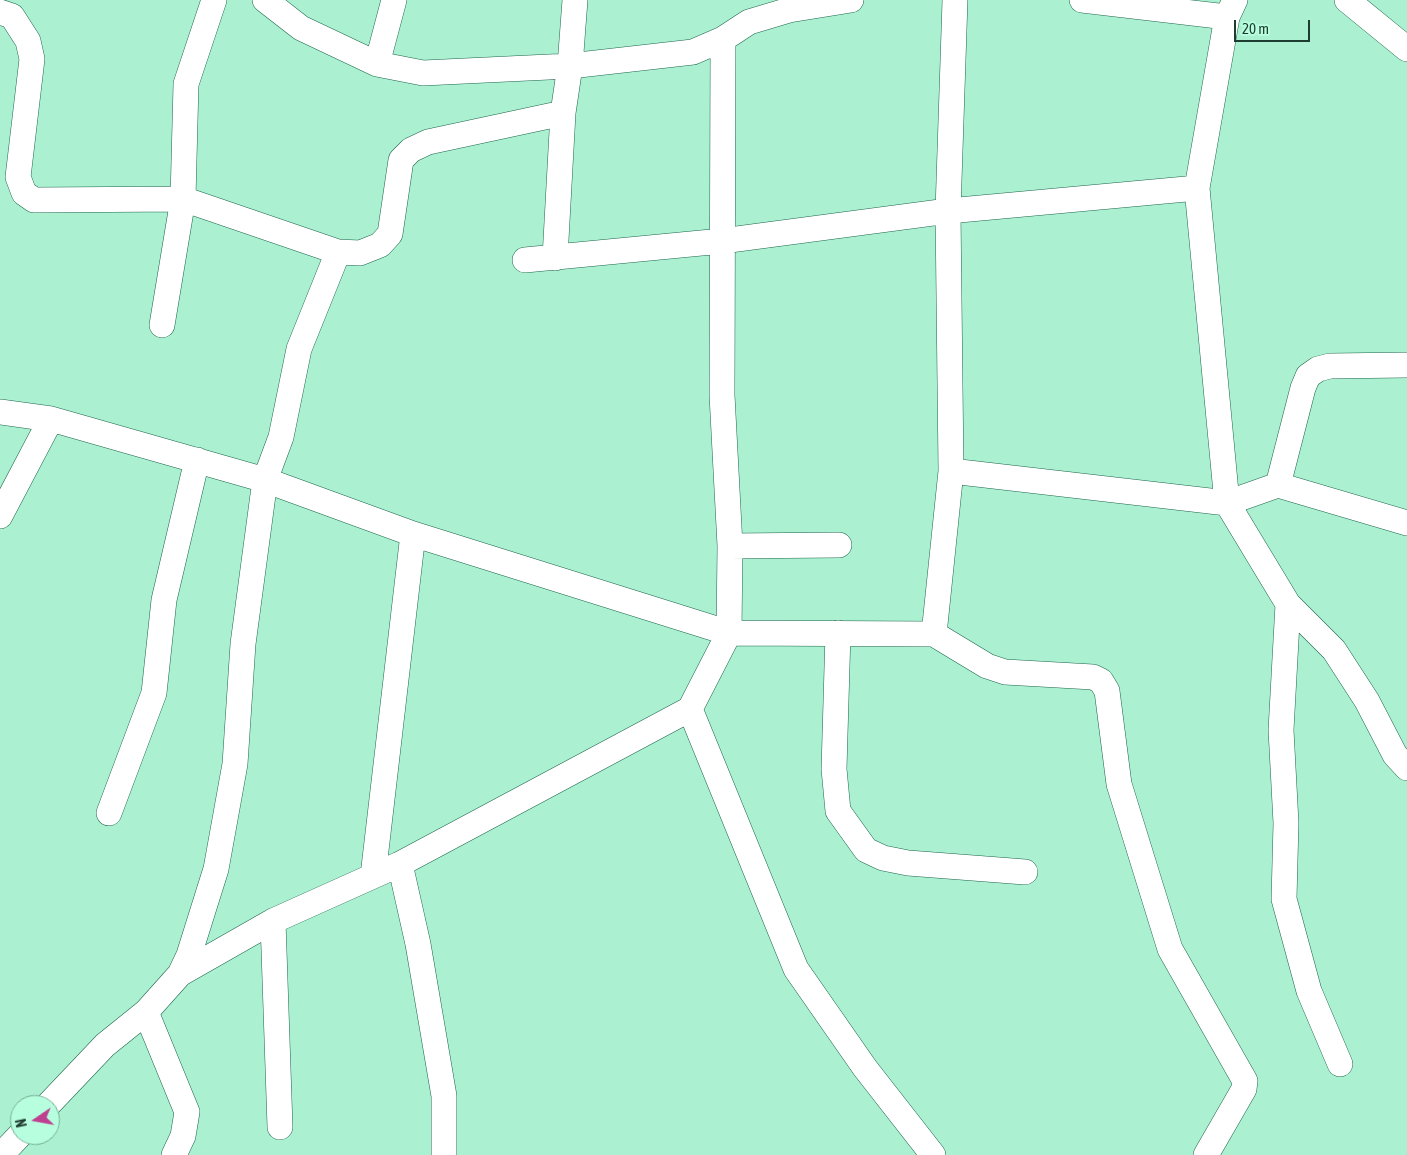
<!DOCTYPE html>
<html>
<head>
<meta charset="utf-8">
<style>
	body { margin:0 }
	#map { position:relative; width:1407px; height:1155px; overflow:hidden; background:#aaf0d1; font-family:"Asap Condensed",sans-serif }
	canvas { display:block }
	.north { position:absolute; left:10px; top:1095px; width:50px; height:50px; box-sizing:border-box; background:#b7fede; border:1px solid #7ab098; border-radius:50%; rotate:258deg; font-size:14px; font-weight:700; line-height:20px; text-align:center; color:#1f3c30 }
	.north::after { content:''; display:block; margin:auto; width:18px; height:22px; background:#be4191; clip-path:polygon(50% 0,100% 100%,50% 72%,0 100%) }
	.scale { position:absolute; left:1234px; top:20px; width:76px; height:22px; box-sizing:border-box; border:2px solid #1f3c30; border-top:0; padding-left:6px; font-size:15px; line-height:18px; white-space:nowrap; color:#1f3c30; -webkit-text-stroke:4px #b7fede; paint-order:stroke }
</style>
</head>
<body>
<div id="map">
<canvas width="1407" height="1155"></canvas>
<div class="north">N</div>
<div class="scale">20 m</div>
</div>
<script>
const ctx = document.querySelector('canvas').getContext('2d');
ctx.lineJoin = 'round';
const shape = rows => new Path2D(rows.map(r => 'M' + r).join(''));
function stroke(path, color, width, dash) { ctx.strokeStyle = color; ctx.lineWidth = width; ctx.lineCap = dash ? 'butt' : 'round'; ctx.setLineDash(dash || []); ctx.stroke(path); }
const minor = shape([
	[265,0,301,28,377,64,423,73,570,66,693,52,723,39,749,22,789,10,851,0],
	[955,0,948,211,1197,188],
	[1082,0,1227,17],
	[1235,0,1227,17,1197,188,1227,503,1288,604,1334,650,1367,701,1395,755,1407,768],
	[1347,0,1407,49],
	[0,12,12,16,28,41,32,59,18,177,24,193,34,200,183,199,338,252,360,253,380,245,390,234,401,160,411,150,428,142,563,113],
	[377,64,394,0],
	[555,258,563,113,570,66,575,0],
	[525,260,722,241,948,211,951,471,1227,503,1278,485,1407,523],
	[162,325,183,199,186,84,214,0],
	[0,412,51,419,265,480,413,534,729,633,934,634,951,471],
	[1278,485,1303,388,1308,376,1318,369,1330,366,1407,365],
	[0,516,51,419],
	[730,546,839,545],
	[1288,604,1281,730,1286,823,1284,899,1309,991,1340,1064],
	[838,633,834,769,838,811,866,850,883,858,908,863,1025,872],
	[934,634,987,666,1005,672,1093,677,1101,681,1107,691,1119,784,1170,949,1245,1081,1244,1089,1206,1155],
	[690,709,796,969,865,1068,933,1155],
	[109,813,154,693,164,600,197,460],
	[400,864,418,944,444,1096,444,1155],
	[373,876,413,534],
	[273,921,280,1127],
	[180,974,273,921,400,864,690,709,729,633,730,546,722,395,723,39],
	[146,1012,187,1112,183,1136,174,1155],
	[48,1105,105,1045,146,1012,180,974,189,955,216,869,235,764,243,644,265,480,281,437,299,349,338,252],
	[1,1155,20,1135]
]);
stroke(minor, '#1e664c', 26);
stroke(minor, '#fff', 25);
</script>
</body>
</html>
